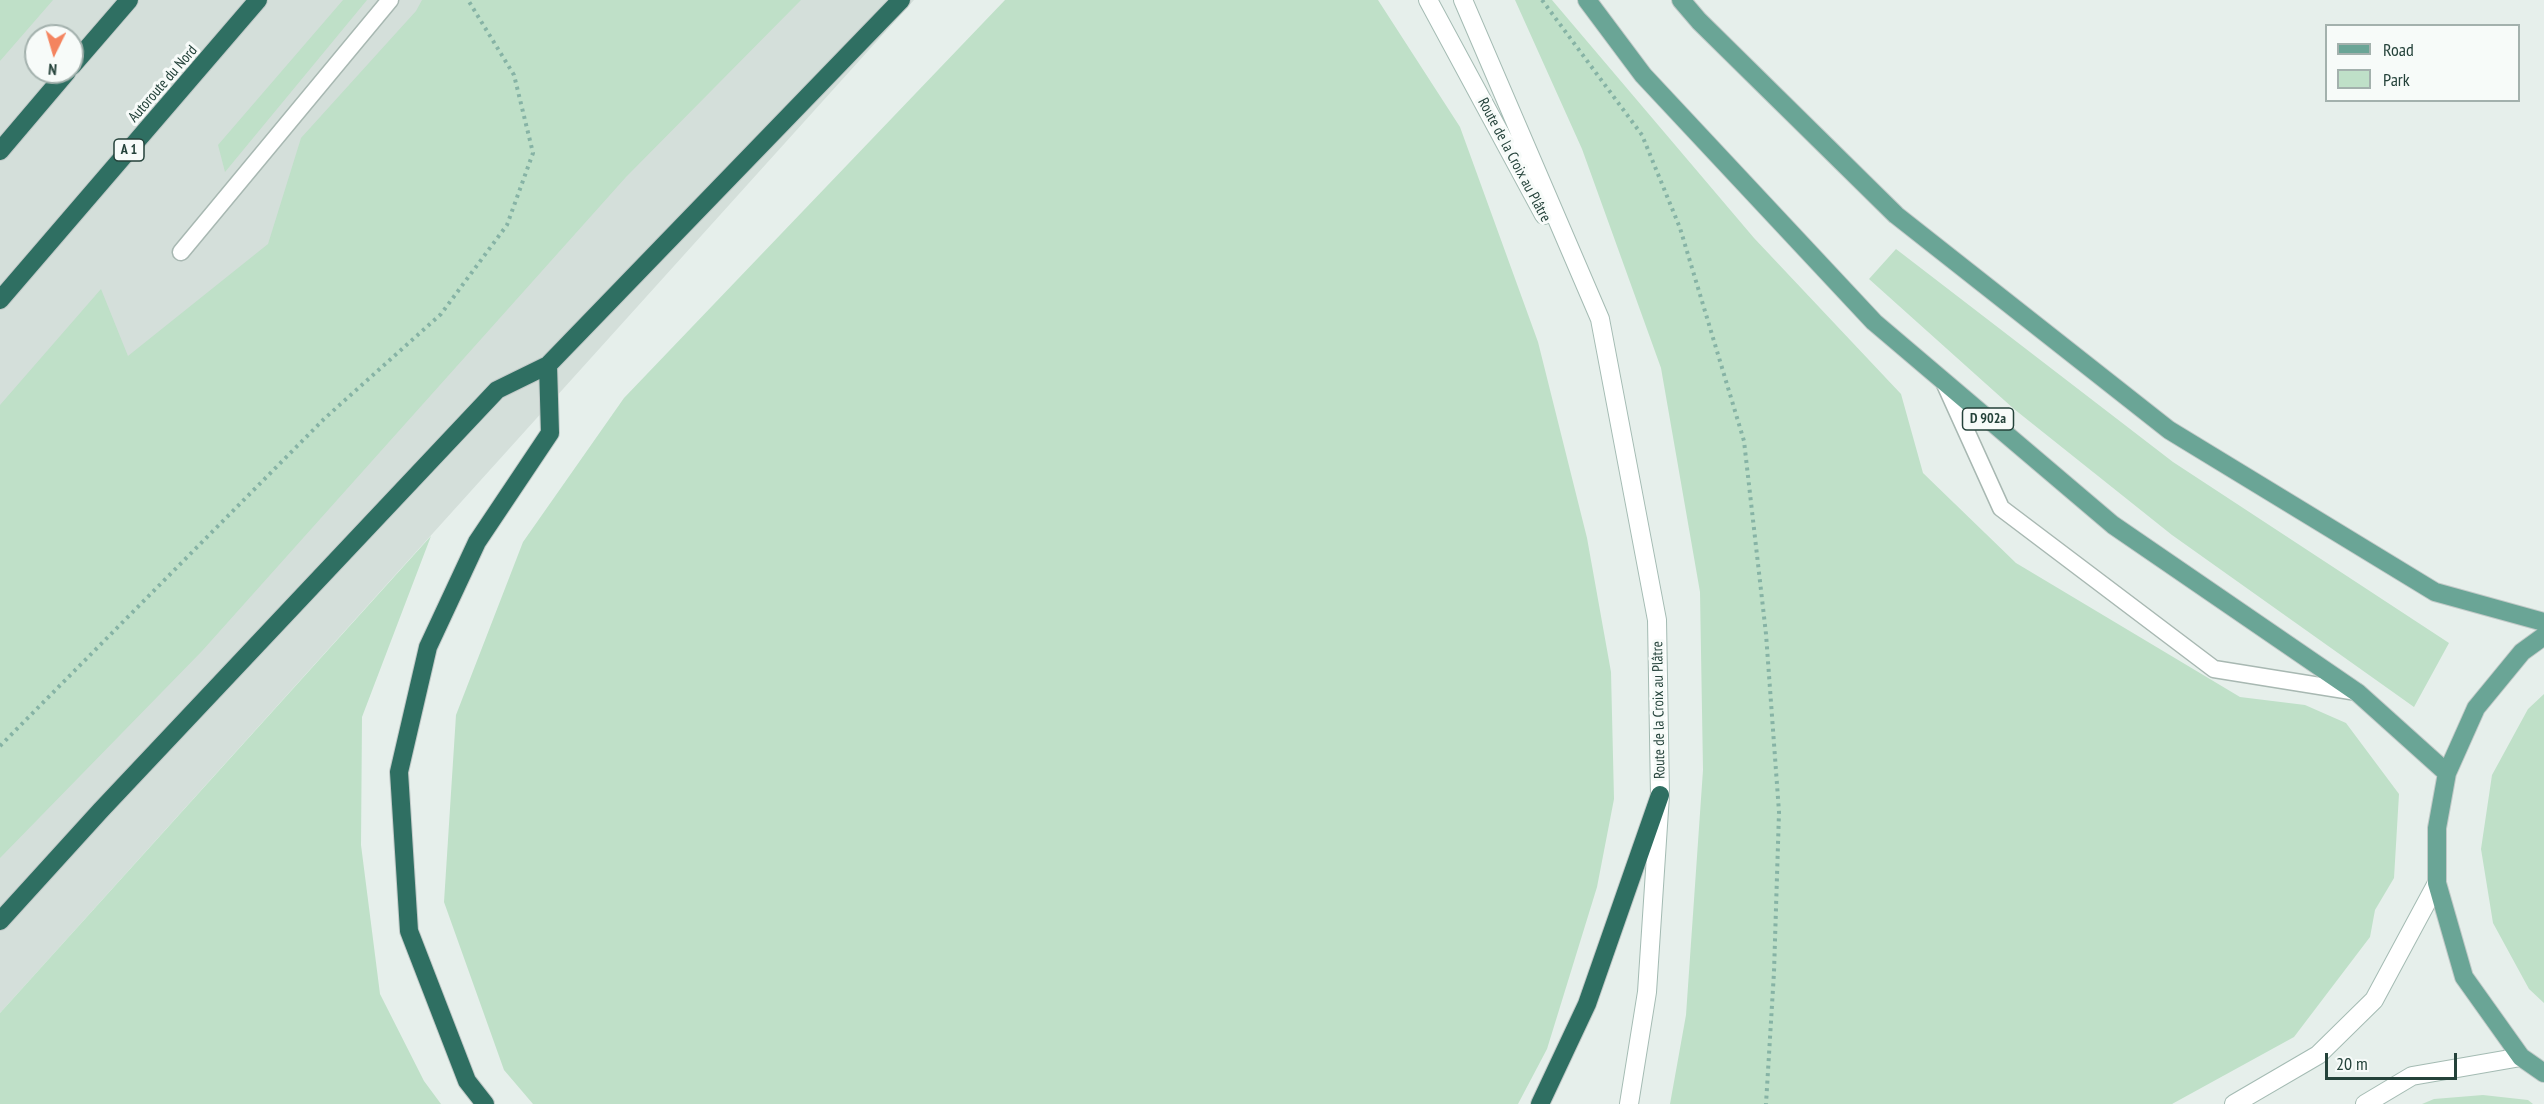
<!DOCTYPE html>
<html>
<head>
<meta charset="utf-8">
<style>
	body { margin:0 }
	#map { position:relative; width:2544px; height:1104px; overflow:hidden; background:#e6efeb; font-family:"PT Sans Narrow",sans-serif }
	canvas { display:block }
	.legend { position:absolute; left:2325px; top:24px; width:195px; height:78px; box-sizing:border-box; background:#f7fbf9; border:2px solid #a3b1ad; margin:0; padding:8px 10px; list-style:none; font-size:18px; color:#24423a }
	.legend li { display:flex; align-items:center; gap:12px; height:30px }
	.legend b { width:30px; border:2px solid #a3b1ad }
	.north { position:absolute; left:24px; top:24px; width:60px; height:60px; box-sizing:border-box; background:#f7fbf9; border:2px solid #a3b1ad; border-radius:50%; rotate:185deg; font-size:16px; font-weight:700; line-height:24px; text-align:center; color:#24423a }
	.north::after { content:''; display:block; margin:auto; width:21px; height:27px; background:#f4845f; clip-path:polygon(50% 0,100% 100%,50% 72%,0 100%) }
	.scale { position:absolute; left:2325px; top:1053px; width:132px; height:27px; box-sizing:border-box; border:3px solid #24423a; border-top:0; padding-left:8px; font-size:18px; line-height:21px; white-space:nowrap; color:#24423a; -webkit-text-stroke:4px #f7fbf9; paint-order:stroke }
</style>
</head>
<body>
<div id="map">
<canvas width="2544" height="1104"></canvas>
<ul class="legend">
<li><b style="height:8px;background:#6aa596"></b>Road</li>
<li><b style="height:16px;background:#bfe0c8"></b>Park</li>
</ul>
<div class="north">N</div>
<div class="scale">20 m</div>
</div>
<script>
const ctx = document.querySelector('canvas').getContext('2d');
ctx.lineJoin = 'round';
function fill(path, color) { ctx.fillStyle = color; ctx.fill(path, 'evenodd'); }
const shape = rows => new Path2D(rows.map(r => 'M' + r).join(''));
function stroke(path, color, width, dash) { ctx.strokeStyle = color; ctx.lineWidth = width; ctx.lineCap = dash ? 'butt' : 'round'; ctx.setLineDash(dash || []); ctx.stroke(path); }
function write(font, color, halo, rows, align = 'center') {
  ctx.font = font + ' "PT Sans Narrow",sans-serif'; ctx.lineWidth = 6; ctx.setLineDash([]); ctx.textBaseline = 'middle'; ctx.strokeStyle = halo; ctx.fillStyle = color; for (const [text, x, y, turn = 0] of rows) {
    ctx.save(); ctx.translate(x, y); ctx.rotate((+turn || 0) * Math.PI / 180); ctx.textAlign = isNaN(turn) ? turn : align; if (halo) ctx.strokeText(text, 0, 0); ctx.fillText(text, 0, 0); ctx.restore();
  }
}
fill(shape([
	[0,0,914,0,0,1013],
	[36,36,72,36,72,72,36,72]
]), '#d4dfda');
fill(shape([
	[0,0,53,0,0,61],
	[343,0,367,0,225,172,218,145],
	[422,0,801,0,626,177,202,651,0,858,0,405,101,289,128,356,268,244,301,138,416,11],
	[1005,0,1378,0,1460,127,1538,342,1587,538,1611,672,1614,799,1597,887,1547,1049,1518,1104,533,1104,504,1070,444,902,456,715,523,542,624,398],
	[1515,0,1552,0,1754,238,1901,394,1923,473,2016,563,2240,697,2305,705,2346,723,2399,794,2394,878,2375,910,2370,937,2294,1037,2172,1104,1670,1104,1686,1015,1703,770,1700,592,1661,368,1582,149],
	[1896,249,2173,462,2449,643,2414,707,2172,535,2014,409,1869,279],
	[431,536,362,717,361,845,380,994,424,1081,441,1104,0,1104,0,1013],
	[2544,694,2544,1003,2529,989,2493,923,2481,849,2492,775,2528,709],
	[2483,1095,2528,1100,2533,1104,2422,1104,2434,1099]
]), '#bfe0c8');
const lane = shape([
	[181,252,390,0],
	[1944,382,2001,508,2214,669,2357,692]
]);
const secondary = shape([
	[1428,0,1544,215],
	[1463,0,1600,319,1657,620,1660,795,1647,992,1629,1104],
	[2234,1104,2318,1055,2374,1000,2437,883],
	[2365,1104,2412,1076,2521,1057]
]);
const primary = shape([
	[1587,0,1643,75,1874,322,2113,525,2358,693,2447,773],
	[1681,0,1699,21,1896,215,2169,430,2435,592,2544,622],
	[2544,636,2522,652,2476,708,2447,773,2437,828,2437,883,2464,977,2521,1057,2544,1073]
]);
const highway = shape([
	[72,66,129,0],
	[0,151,67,72],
	[0,300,258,0],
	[0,921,101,810,497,390,548,365,901,0],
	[485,1104,467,1081,409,931,399,772,428,647,477,542,550,433,548,365],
	[1540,1104,1587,1004,1660,795]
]);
stroke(lane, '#a8b8b2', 19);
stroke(secondary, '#a4bbb3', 20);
stroke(primary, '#c2cac8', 20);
stroke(highway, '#c2cac8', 20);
stroke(shape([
	[1542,0,1642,135,1680,228,1744,441,1766,634,1779,812,1774,972,1766,1104],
	[0,746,324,419,441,314,507,225,533,153,514,75,468,0]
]), '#86b3a5', 4, [3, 4.5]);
stroke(lane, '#fff', 16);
stroke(secondary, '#fff', 18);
stroke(primary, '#6aa596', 18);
stroke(highway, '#2f6f62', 18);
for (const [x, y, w] of [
	[129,150,30],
	[1988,419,51]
]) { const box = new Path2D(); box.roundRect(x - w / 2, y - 11, w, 22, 4.5); ctx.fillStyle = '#f7fbf9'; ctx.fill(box); stroke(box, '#24423a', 1.5); }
write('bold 14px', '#24423a', null, [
	["A 1",129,150],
	["D 902a",1988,419]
]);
write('15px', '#24423a', '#f7fbf9', [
	["Autoroute du Nord",163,84,-49],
	["Route de la Croix au Plâtre",1514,160,62],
	["Route de la Croix au Plâtre",1659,710,-91]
]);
</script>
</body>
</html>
